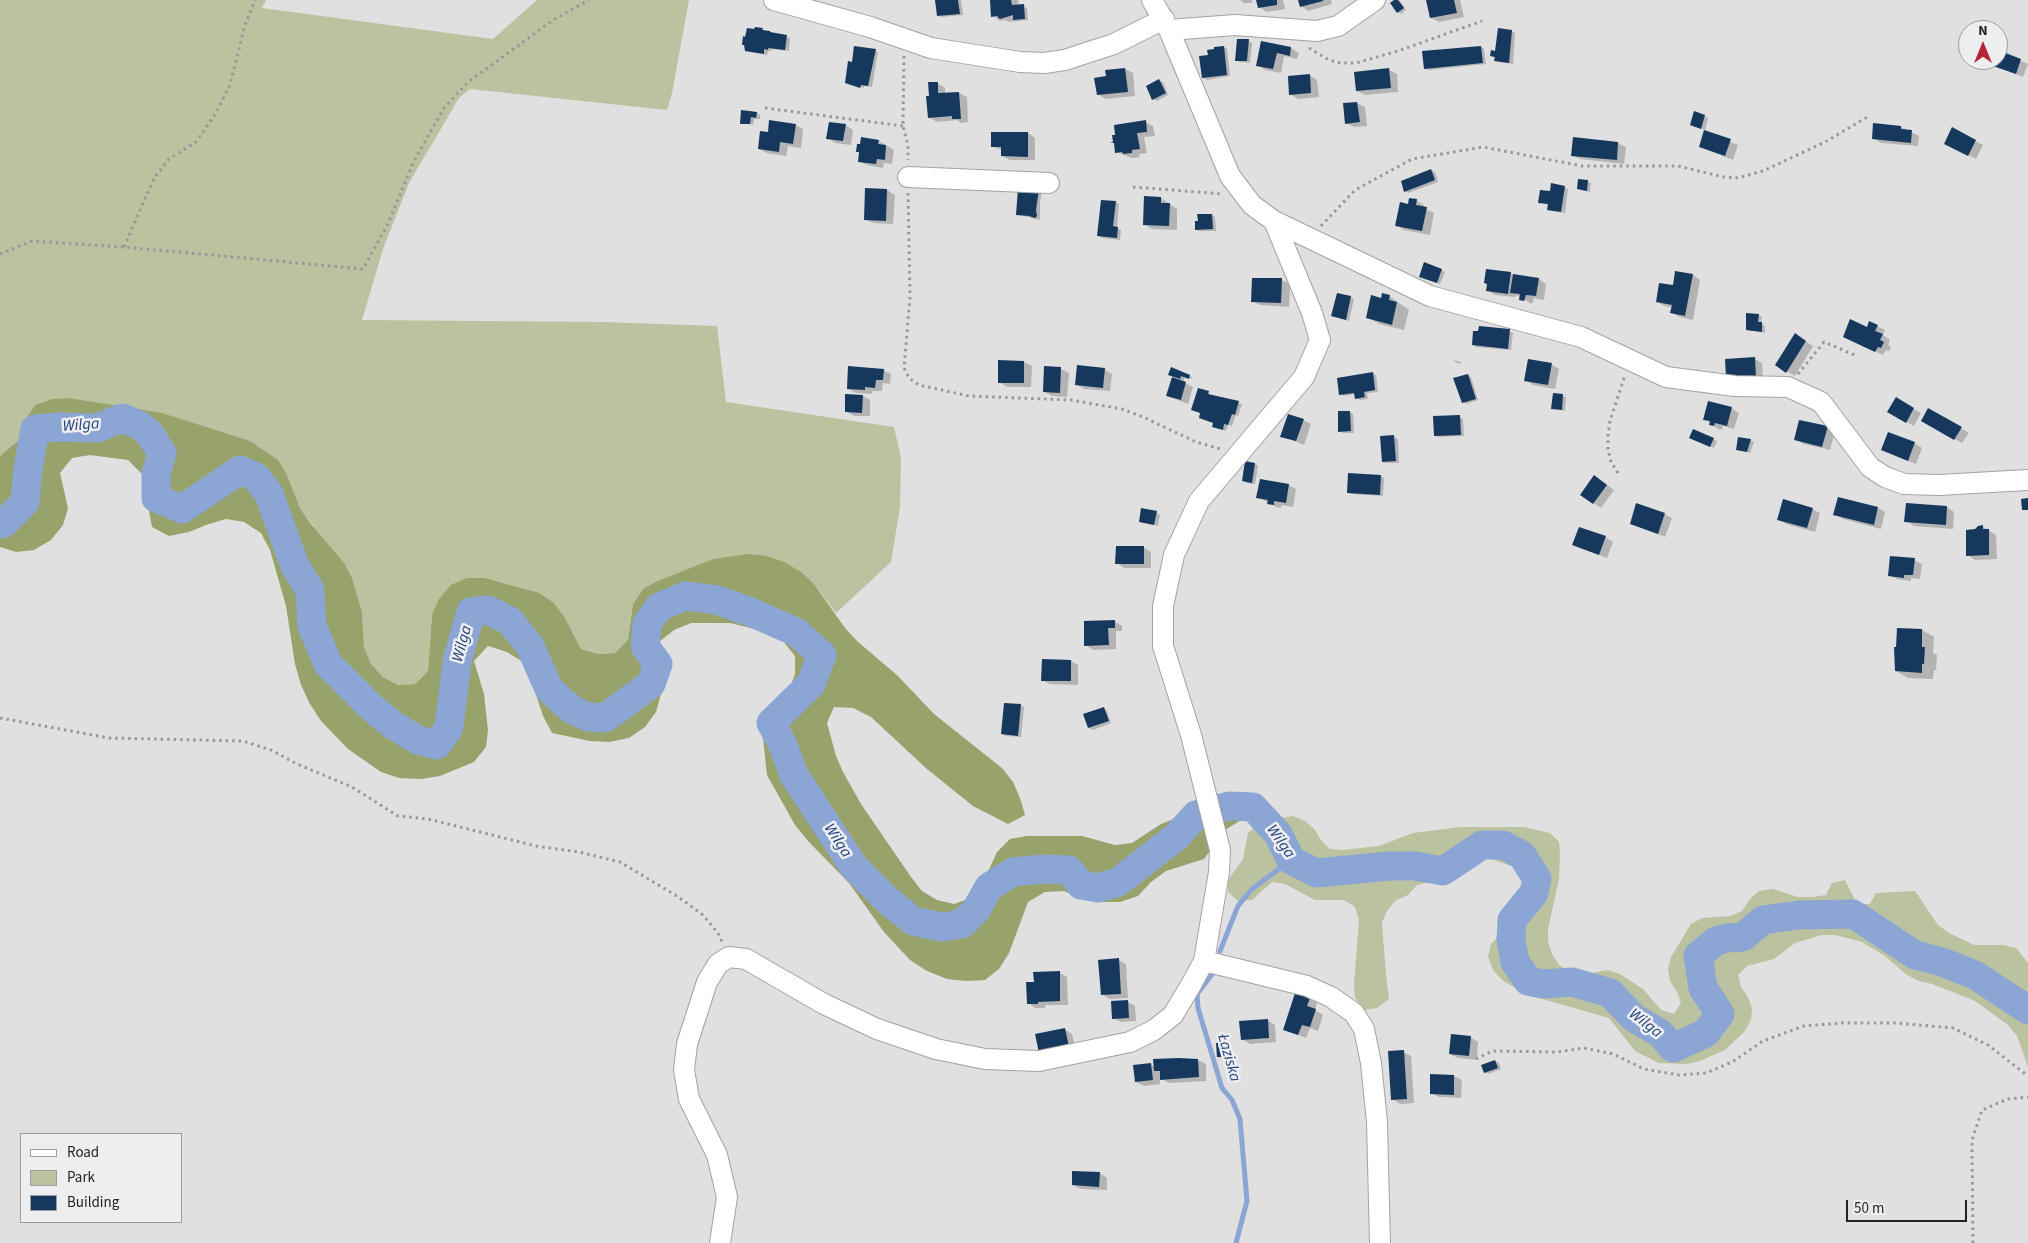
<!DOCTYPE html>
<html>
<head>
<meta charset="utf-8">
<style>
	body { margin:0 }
	#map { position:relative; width:2028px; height:1243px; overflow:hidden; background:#e0e0e1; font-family:"Source Sans 3",sans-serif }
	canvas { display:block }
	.legend { position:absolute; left:20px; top:1133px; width:162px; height:90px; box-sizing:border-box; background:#edeeef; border:1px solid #9c9d9e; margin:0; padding:6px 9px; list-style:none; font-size:15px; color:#232324 }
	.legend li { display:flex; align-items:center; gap:10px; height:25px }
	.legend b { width:25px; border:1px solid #9c9d9e }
	.north { position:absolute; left:1958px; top:20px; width:50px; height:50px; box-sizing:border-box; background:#edeeef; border:1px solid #9c9d9e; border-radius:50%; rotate:0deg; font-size:14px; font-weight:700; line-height:20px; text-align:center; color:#232324 }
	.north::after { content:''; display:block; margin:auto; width:18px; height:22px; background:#b6243c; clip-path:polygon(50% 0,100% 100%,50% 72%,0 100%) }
	.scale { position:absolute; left:1846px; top:1200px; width:121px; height:22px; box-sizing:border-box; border:2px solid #232324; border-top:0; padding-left:6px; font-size:15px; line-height:18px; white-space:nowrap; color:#232324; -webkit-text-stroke:4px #edeeef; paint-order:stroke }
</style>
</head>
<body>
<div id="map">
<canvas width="2028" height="1243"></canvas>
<ul class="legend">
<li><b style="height:6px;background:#fff"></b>Road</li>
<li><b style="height:14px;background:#bbc29f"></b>Park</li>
<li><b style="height:14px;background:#16385d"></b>Building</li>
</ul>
<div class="north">N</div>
<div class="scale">50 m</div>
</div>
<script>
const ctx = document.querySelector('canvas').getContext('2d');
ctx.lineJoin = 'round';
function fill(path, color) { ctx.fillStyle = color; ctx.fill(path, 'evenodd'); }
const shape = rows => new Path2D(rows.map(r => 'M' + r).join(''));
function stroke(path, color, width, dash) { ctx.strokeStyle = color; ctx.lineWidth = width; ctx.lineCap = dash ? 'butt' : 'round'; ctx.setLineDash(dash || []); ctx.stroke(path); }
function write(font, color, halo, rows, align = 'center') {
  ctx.font = font + ' "Source Sans 3",sans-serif'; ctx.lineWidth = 5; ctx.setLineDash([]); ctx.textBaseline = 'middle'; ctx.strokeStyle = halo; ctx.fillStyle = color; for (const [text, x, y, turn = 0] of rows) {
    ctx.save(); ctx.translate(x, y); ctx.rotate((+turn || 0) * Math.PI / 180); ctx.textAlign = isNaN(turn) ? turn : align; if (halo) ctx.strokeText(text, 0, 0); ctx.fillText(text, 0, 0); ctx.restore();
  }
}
fill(shape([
	[0,0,266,0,262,8,493,39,537,0,689,0,672,93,667,110,470,89,459,98,409,183,383,249,362,320,602,322,717,326,726,402,894,427,901,458,900,507,891,562,836,613,814,584,713,559,643,589,633,604,628,640,615,653,598,654,581,649,565,618,432,614,428,671,415,684,398,685,383,677,371,664,364,647,362,612,352,578,300,508,287,475,111,406,69,398,52,399,35,405,25,420,20,439,0,456],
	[1293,816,1305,821,1315,830,1321,840,1330,849,1342,850,1379,846,1413,833,1461,827,1524,827,1550,833,1559,842,1560,854,1559,879,1548,929,1548,941,1552,954,1559,965,1570,972,1582,975,1607,970,1620,974,1643,989,1661,1010,1674,1014,1681,1003,1677,992,1670,981,1668,969,1671,957,1691,924,1702,918,1730,916,1742,911,1749,900,1759,891,1773,889,1798,897,1812,897,1826,895,1832,883,1845,880,1857,904,1870,904,1876,893,1915,891,1938,925,1949,933,1974,945,2003,945,2016,948,2028,963,2028,1067,2017,1036,2008,1025,1975,1001,1932,984,1919,981,1907,975,1885,956,1862,942,1835,935,1822,935,1795,943,1774,959,1747,966,1738,975,1741,987,1748,997,1752,1008,1751,1020,1744,1032,1725,1050,1700,1061,1686,1064,1659,1063,1635,1051,1609,1018,1525,994,1502,980,1493,970,1488,957,1491,944,1508,926,1531,895,1535,883,1527,872,1489,858,1476,857,1463,862,1451,869,1443,879,1417,885,1408,895,1395,901,1387,911,1382,923,1386,975,1389,999,1377,1008,1364,1010,1355,998,1354,985,1359,920,1355,907,1344,900,1315,900,1285,884,1272,882,1252,900,1238,901,1228,892,1228,880,1243,859,1248,833,1257,825,1268,820]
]), '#bbc29f');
fill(shape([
	[69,398,162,413,250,441,278,460,287,475,300,508,311,524,344,563,352,578,362,612,364,647,371,664,383,677,398,685,415,684,428,671,432,615,439,599,451,585,467,578,484,578,539,593,554,603,565,618,581,649,598,654,615,653,628,640,633,604,643,589,658,581,713,559,748,554,767,556,784,562,801,572,814,584,845,628,857,641,898,676,934,714,1002,768,1013,782,1020,798,1025,815,1008,824,973,806,927,769,871,717,853,708,834,707,827,723,836,756,843,772,861,804,911,877,922,891,937,900,954,904,971,898,982,885,997,852,1010,839,1027,836,1082,836,1115,845,1132,843,1161,824,1194,811,1229,809,1245,812,1241,820,1225,830,1204,859,1166,871,1151,882,1138,896,1120,902,1099,902,1081,899,1064,891,1045,892,1028,902,1009,953,999,969,985,980,966,981,947,979,927,971,910,960,884,932,849,883,808,841,795,825,767,775,763,738,768,720,781,707,789,691,795,674,795,656,783,641,767,632,730,623,691,623,674,630,659,642,657,660,661,694,656,712,645,727,629,738,609,742,590,741,552,733,543,716,531,679,523,662,507,652,488,646,474,661,484,694,488,730,486,747,474,762,440,776,421,779,399,778,381,772,348,749,321,721,310,704,301,685,295,664,286,606,270,550,261,533,244,522,226,519,206,525,189,532,169,536,152,527,142,474,128,460,90,455,72,458,60,473,68,508,63,525,51,540,34,550,16,552,0,547,0,456,20,439,25,420,35,405,52,399]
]), '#98a26b');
fill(shape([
	[936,0,961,0,963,15,941,17,938,15],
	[991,0,1018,0,1019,6,1027,8,1028,20,1009,22,1005,20,1000,21,993,16],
	[1240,0,1252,0,1252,3,1244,3],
	[1258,0,1283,0,1285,9,1267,12,1259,7],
	[1299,0,1331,0,1332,4,1308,11,1301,6],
	[1396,0,1400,1,1406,10,1401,14,1398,12],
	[1428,0,1460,0,1464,17,1439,22,1431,18],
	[762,29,773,34,790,38,789,51,771,49,771,51,768,51,767,55,746,51,747,38,755,30],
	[1512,31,1515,33,1513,64,1499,62,1492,56,1497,52],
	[1248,41,1252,43,1250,63,1240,62,1237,60],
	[1262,43,1291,48,1299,53,1297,59,1284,56,1281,73,1265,70,1257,65],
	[1224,47,1227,49,1230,76,1207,80,1203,78,1209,56],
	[1481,47,1484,49,1486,64,1429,70,1425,68],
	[875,50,878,52,872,87,864,86,864,88,850,84,853,63],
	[1998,51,2028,64,2023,77,1992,64,1993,60,1998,60],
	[1125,69,1133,73,1135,96,1105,99,1098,94,1108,78],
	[1389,70,1397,74,1398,92,1365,95,1357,91],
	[1309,75,1317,80,1319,97,1298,99,1290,94],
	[1159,80,1163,82,1168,95,1157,101,1153,99],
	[937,83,945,88,945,94,959,93,967,97,968,122,961,123,957,120,937,122,929,117],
	[1357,103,1365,107,1367,126,1354,127,1346,123],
	[757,113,760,115,760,119,754,119,753,125,741,123],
	[1705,116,1708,118,1705,130,1691,125],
	[1145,122,1153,126,1155,136,1144,137,1147,153,1139,154,1140,157,1132,158,1116,152],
	[796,125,803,129,801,148,788,146,786,156,767,153,759,149,769,133],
	[845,125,853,130,851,145,835,143,828,138],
	[1901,127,1919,136,1918,146,1881,143,1873,138],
	[1952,129,1983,145,1976,159,1953,148],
	[1705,132,1738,145,1733,160,1700,147],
	[1028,133,1035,138,1035,160,1010,160,1002,156,1002,150,992,146],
	[1574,139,1618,143,1626,147,1624,164,1580,159,1572,155],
	[879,141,894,150,892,164,884,163,883,168,867,165,859,161],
	[1431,170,1435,172,1438,182,1408,193,1405,191],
	[1587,181,1591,183,1590,192,1578,189],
	[1552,185,1568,189,1565,213,1552,211,1549,209,1549,205,1540,202,1551,193],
	[866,189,887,190,895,195,893,224,873,223,865,219],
	[1019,189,1042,192,1040,202,1040,218,1039,220,1017,214],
	[1145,197,1161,198,1177,209,1177,230,1152,229,1144,224],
	[1416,200,1424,205,1423,208,1434,213,1430,235,1404,230,1397,225,1409,205],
	[1116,202,1119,204,1117,228,1121,230,1120,240,1102,238,1099,236],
	[1212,215,1215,217,1216,231,1199,231,1196,229,1199,222],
	[1441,270,1445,272,1440,284,1424,278],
	[1510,273,1515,276,1539,279,1546,284,1544,300,1534,298,1532,304,1516,295,1515,297,1495,295,1487,290],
	[1693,275,1700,280,1693,320,1680,317,1672,313,1673,308,1665,306,1657,302,1674,287],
	[1282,280,1290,284,1289,307,1260,305,1252,301],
	[1389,296,1409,310,1404,330,1379,324,1367,317,1382,299],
	[1351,297,1354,299,1349,321,1333,316],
	[1758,315,1762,317,1761,323,1765,326,1765,333,1747,330],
	[1877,326,1885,330,1883,335,1890,340,1888,345,1891,347,1889,351,1886,350,1883,355,1852,341,1868,328],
	[1509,331,1513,333,1511,350,1476,347,1473,345],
	[1795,335,1813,346,1795,376,1776,365],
	[1755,359,1762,363,1763,380,1735,381],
	[1454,360,1461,362,1461,364,1455,362],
	[1024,362,1032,366,1031,387,1007,387,999,382],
	[1551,364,1559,369,1555,389,1533,385,1526,380],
	[1061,369,1069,373,1067,397,1052,396,1044,391],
	[1104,369,1112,374,1110,391,1084,389,1076,384],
	[883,370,891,374,890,384,883,383,882,391,872,391,872,394,856,393,848,389],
	[1372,373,1376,375,1378,392,1367,393,1368,399,1360,400,1356,398,1356,394,1344,396,1340,394],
	[1169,374,1190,376,1193,378,1192,379,1185,376,1183,382,1193,387,1188,404,1168,396,1179,378],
	[1468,375,1471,377,1478,400,1466,404,1463,402],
	[1208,392,1211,396,1242,404,1238,416,1236,415,1232,426,1228,425,1226,431,1213,426,1214,423,1202,413],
	[1554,394,1566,397,1565,411,1552,408],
	[863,396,870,400,870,416,854,416,846,411],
	[1896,399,1921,413,1914,426,1889,411],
	[1731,408,1739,413,1734,429,1723,426,1722,430,1718,429,1705,419],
	[1929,410,1969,433,1962,443,1923,420],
	[1350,412,1353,414,1354,433,1343,433,1339,431],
	[1459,417,1463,419,1464,436,1438,437,1435,435],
	[1303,420,1311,424,1304,445,1282,436],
	[1827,428,1835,432,1830,450,1804,444,1796,439],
	[1381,437,1394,437,1398,439,1399,463,1386,463,1383,462],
	[1713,439,1717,441,1714,448,1694,440],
	[1750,440,1754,442,1750,453,1737,449],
	[1914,443,1922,448,1916,464,1882,450],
	[1255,464,1258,466,1255,484,1247,483,1243,481],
	[1381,476,1384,478,1383,496,1352,494,1348,492],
	[1602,481,1614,490,1601,508,1581,495],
	[1288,485,1296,489,1293,507,1282,505,1281,508,1276,507,1258,497],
	[1947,507,1954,512,1953,529,1914,526,1906,521],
	[1878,508,1885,512,1881,529,1843,519,1835,514],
	[1812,509,1820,513,1815,532,1786,524,1779,519],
	[1157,513,1160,515,1158,526,1140,521],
	[1664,514,1672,518,1665,537,1631,524],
	[1983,527,1996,535,1997,559,1975,560,1968,555,1975,531],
	[1605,537,1613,542,1607,558,1582,548],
	[1144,548,1151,552,1151,568,1124,568,1117,563],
	[1914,560,1922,564,1920,579,1911,578,1911,581,1897,579,1889,575],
	[1114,621,1122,626,1122,631,1116,631,1116,649,1093,650,1086,645],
	[1898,629,1922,630,1934,637,1933,653,1937,655,1936,670,1934,670,1933,679,1908,678,1896,671],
	[1071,661,1078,665,1078,685,1050,684,1042,680],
	[1020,705,1024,707,1021,737,1006,736,1002,734],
	[1104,709,1107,711,1111,723,1093,730,1089,728],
	[1118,960,1126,964,1128,998,1109,999,1102,994],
	[1059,972,1067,977,1068,1005,1045,1005,1045,1008,1035,1008,1028,1003,1035,984],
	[1309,999,1317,1003,1315,1010,1323,1015,1318,1031,1310,1028,1306,1038,1284,1029],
	[1128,1002,1135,1006,1136,1021,1121,1022,1113,1018],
	[1267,1020,1275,1025,1276,1042,1250,1044,1242,1039],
	[1064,1029,1072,1034,1076,1051,1048,1057],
	[1470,1037,1478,1042,1477,1060,1458,1058,1450,1054],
	[1226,1044,1229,1046,1230,1058,1222,1058,1218,1057],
	[1403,1052,1411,1056,1414,1103,1400,1104,1393,1099],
	[1198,1060,1206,1064,1206,1081,1169,1083,1160,1078,1160,1084,1144,1086,1136,1082,1151,1065,1155,1067],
	[1495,1061,1499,1063,1501,1069,1488,1074,1485,1072],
	[1454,1076,1462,1080,1461,1098,1439,1097,1431,1093],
	[1100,1173,1107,1178,1107,1190,1081,1189,1073,1185]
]), '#0003');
stroke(shape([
	[1220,951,1238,906,1251,890,1291,860],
	[1214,972,1197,994,1198,1008,1222,1088,1232,1100,1240,1119,1247,1201,1236,1243]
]), '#8ba5d5', 5);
stroke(shape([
	[0,524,4,523,25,502,28,469,35,429,60,427,97,428,122,418,139,425,150,434,162,453,156,474,156,498,182,509,240,470,256,477,269,494,295,566,310,590,312,626,328,664,371,707,393,725,418,740,437,745,449,727,457,661,471,612,488,610,510,621,530,646,549,689,571,709,588,717,605,718,651,684,658,664,645,646,647,624,659,607,685,596,717,600,753,613,796,632,822,655,811,684,771,723,782,743,794,775,854,867,885,898,913,921,942,927,962,924,976,910,989,887,1013,872,1043,869,1069,870,1081,885,1098,888,1118,882,1176,837,1196,815,1229,806,1253,807,1278,834,1291,860,1316,873,1389,866,1415,866,1443,871,1482,845,1503,845,1522,855,1537,879,1534,893,1512,920,1511,940,1515,962,1528,981,1543,984,1572,982,1610,993,1634,1018,1660,1033,1673,1048,1706,1033,1720,1014,1703,988,1698,956,1716,941,1727,938,1743,937,1763,920,1799,915,1853,914,1915,955,1942,962,1975,975,2028,1010]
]), '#8ba5d5', 29);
fill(shape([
	[935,0,958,0,960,14,937,16],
	[990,0,1011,0,1012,5,1024,4,1025,19,1013,20,1013,15,1000,19,997,16,991,17],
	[1256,0,1277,0,1277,5,1258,8],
	[1298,0,1323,0,1323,1,1300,7],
	[1394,0,1398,0,1404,8,1397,13,1390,3],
	[1426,0,1454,0,1457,13,1430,18],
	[755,27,763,28,762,30,770,31,770,32,787,35,785,50,768,48,768,50,764,49,764,54,745,51,744,45,742,45,743,36,745,37,747,28,754,29],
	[1498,28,1512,30,1509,63,1494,61,1495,57,1490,56,1491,50,1495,51],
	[1237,39,1249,39,1247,61,1235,61],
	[1261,41,1291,47,1290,56,1277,53,1273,69,1256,66],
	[854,46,876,49,868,86,861,85,860,88,845,83,848,61,852,62],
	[1224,46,1227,75,1202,78,1199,56,1208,55,1207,50,1214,49,1214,47],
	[1481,46,1483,63,1424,69,1422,51],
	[1998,50,2021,59,2016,74,1990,65,1992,60,1998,60],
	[1125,68,1128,92,1097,95,1094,78,1106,76,1105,70],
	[1389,68,1391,88,1356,91,1354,72],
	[1310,74,1311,93,1289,95,1288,76],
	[1159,79,1166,93,1152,100,1146,86],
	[928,82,938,82,938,93,959,92,961,119,952,119,952,116,928,118,926,96,929,96],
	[1357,102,1360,122,1345,124,1343,103],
	[741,110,757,112,756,118,751,117,750,124,740,124],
	[1694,111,1705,115,1701,129,1690,125],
	[769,120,796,124,793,144,780,142,779,152,758,149,760,131,768,132],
	[1146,120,1147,132,1137,133,1140,149,1132,150,1132,153,1123,154,1122,152,1115,153,1114,143,1110,143,1113,142,1112,135,1115,135,1114,125],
	[829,122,846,124,843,141,826,139],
	[1873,123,1901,126,1901,129,1912,130,1911,143,1872,139],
	[1952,127,1976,140,1968,156,1944,144],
	[1704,130,1731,139,1725,156,1699,147],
	[991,132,1028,132,1028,157,1001,156,1001,147,991,147],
	[861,137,879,140,878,144,886,145,885,160,877,159,876,164,858,162,859,152,856,152,857,144,860,144],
	[1573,137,1618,142,1617,160,1571,156],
	[1431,169,1435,180,1404,192,1401,181],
	[1578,179,1588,180,1587,191,1577,189],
	[1551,183,1565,186,1561,212,1547,210,1548,204,1538,203,1540,190,1550,191],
	[865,188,887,189,886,221,864,220],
	[1018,188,1039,189,1036,210,1037,216,1035,218,1029,216,1016,215],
	[1144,196,1161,197,1161,203,1170,203,1169,226,1143,225],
	[1409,198,1417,199,1416,205,1427,207,1422,231,1395,226,1400,202,1408,204],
	[1101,200,1116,201,1113,226,1118,227,1117,238,1097,236],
	[1197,214,1212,214,1213,229,1195,230,1195,221,1198,221],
	[1424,262,1442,269,1437,283,1419,277],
	[1486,269,1511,272,1508,294,1486,291,1487,284,1484,283],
	[1675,271,1693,274,1685,316,1670,313,1672,305,1656,302,1659,283,1673,285],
	[1513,274,1539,278,1536,296,1526,295,1524,301,1519,300,1520,294,1510,293],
	[1252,278,1282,278,1281,303,1251,302],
	[1337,293,1351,296,1346,320,1331,316],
	[1382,293,1390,295,1389,300,1397,302,1392,325,1366,318,1371,295,1381,298],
	[1746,313,1759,314,1758,322,1762,322,1762,332,1746,330],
	[1850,319,1867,327,1869,321,1878,325,1875,331,1883,334,1880,340,1884,342,1881,348,1878,347,1875,352,1843,337],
	[1479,326,1510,329,1508,349,1472,345,1473,331,1478,331],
	[1795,333,1806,341,1786,373,1775,365],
	[1755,357,1756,377,1726,378,1725,359],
	[1528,359,1552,363,1548,385,1524,381],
	[998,360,1024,361,1024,383,998,383],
	[1077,365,1105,368,1103,388,1075,385],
	[848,366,884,369,883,380,876,380,875,388,865,387,865,390,847,389],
	[1044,366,1061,367,1060,393,1043,392],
	[1171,367,1190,375,1189,379,1181,376,1180,379,1168,375],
	[1373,372,1375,390,1364,392,1365,397,1355,399,1354,393,1339,395,1337,378],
	[1468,374,1476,399,1462,403,1453,378],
	[1172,377,1186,382,1181,400,1166,396],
	[1198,388,1209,391,1208,394,1239,401,1235,415,1232,414,1228,425,1224,424,1223,430,1212,427,1213,423,1199,418,1200,413,1191,410],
	[1553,393,1563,394,1562,410,1551,409],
	[845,394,863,395,862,413,845,412],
	[1896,397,1914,408,1906,423,1887,412],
	[1708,401,1732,407,1727,426,1715,423,1714,426,1709,425,1710,421,1703,420],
	[1928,408,1962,427,1954,440,1921,421],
	[1338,411,1350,411,1351,431,1338,432],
	[1288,414,1304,419,1296,441,1280,437],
	[1460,415,1461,435,1434,436,1433,416],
	[1799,420,1828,426,1822,447,1794,440],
	[1693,429,1714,438,1710,447,1689,438],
	[1888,432,1915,442,1908,461,1881,450],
	[1394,435,1396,461,1382,462,1380,436],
	[1738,437,1751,439,1747,452,1736,450],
	[1245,461,1255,463,1252,483,1242,481],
	[1348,473,1381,475,1380,495,1347,493],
	[1594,475,1607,485,1593,504,1580,495],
	[1260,479,1289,484,1286,503,1274,501,1274,505,1267,504,1268,500,1256,498],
	[1838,497,1878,507,1874,525,1833,515],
	[2028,498,2028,510,2022,510,2021,499],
	[1783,499,1813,508,1807,528,1777,520],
	[1636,503,1665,513,1658,534,1630,524],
	[1906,503,1947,506,1946,525,1904,522],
	[1141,508,1157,511,1154,525,1139,522],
	[1983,525,1983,529,1989,529,1989,555,1966,556,1966,530,1975,529,1978,526],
	[1579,527,1606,536,1599,555,1572,545],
	[1116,546,1144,546,1144,564,1115,564],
	[1890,556,1915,558,1913,575,1904,575,1904,578,1888,576],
	[1115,620,1115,628,1108,628,1109,645,1084,646,1084,621],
	[1897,628,1922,629,1922,647,1925,647,1924,664,1922,664,1922,673,1895,671,1894,647,1896,647],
	[1042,659,1071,660,1071,681,1041,681],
	[1004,703,1021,704,1018,736,1001,734],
	[1104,707,1109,721,1088,728,1083,714],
	[1119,958,1121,994,1101,995,1098,960],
	[1060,971,1060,1001,1038,1002,1038,1004,1027,1004,1026,982,1034,982,1033,972],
	[1295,993,1310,998,1307,1006,1316,1009,1310,1027,1302,1025,1298,1035,1283,1030],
	[1128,1000,1129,1018,1112,1019,1111,1001],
	[1268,1019,1269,1038,1241,1040,1239,1021],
	[1065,1028,1069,1047,1039,1053,1035,1034],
	[1451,1034,1471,1036,1469,1056,1449,1054],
	[1226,1042,1227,1057,1217,1057,1216,1043],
	[1404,1050,1407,1099,1391,1100,1388,1051],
	[1179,1058,1198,1059,1199,1077,1160,1080,1160,1071,1154,1071,1153,1059],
	[1495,1060,1498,1068,1484,1073,1481,1065],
	[1151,1063,1153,1080,1135,1082,1133,1065],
	[1430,1074,1454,1075,1454,1095,1430,1094],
	[1072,1171,1100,1172,1099,1187,1072,1185]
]), '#16385d');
const minor = shape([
	[774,0,870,27,931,48,1020,62,1044,63,1065,60,1089,52,1114,44,1164,19],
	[1152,0,1169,30,1230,176,1252,205,1274,221,1430,296,1581,337,1666,377,1735,386,1788,387,1821,402,1870,467,1885,477,1904,484,1939,485,2028,480],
	[1169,30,1235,25,1317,31,1338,26,1375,0],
	[908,177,1049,183],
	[1204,961,1307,986,1331,997,1354,1013,1364,1029,1371,1063,1377,1122,1380,1243],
	[720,1243,727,1197,717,1155,689,1099,684,1070,687,1044,707,982,718,964,729,957,746,959,824,1004,877,1029,936,1049,985,1059,1039,1061,1130,1042,1154,1030,1173,1015,1191,985,1204,961,1219,872,1220,850,1191,735,1163,646,1163,606,1174,555,1199,501,1304,377,1320,340,1312,313,1274,221]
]);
stroke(minor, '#a2a2a3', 22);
stroke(shape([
	[1309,48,1329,60,1341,63,1356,63,1398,51,1482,21],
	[904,56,903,126,908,145,908,160],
	[765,108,903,126],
	[1133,187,1222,194],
	[908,193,910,297,904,368,909,378,919,385,969,396,1071,400,1122,409,1143,417,1196,442,1221,449],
	[1321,226,1355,190,1412,159,1483,147,1582,166,1678,166,1724,177,1738,178,1763,171,1825,142,1869,116],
	[124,247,154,178,169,159,196,142,216,113,230,85,245,25,255,0],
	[0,254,32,241,124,247,363,269,387,226,414,161,444,108,467,83,553,20,589,0],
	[1798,374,1824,342,1857,356],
	[1618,473,1611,462,1608,449,1608,435,1610,421,1625,375],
	[0,718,109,738,243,741,271,750,297,764,352,787,398,816,428,819,536,846,579,852,620,862,677,896,703,915,718,933,722,942],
	[1476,1059,1492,1051,1557,1052,1584,1048,1613,1054,1644,1069,1679,1075,1706,1073,1732,1062,1763,1041,1804,1026,1842,1023,1896,1023,1953,1028,1988,1045,2028,1076],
	[1973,1243,1972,1140,1982,1110,2008,1099,2028,1097]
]), '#989899', 3, [2.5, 4]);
stroke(minor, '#fff', 20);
write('italic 16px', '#24407c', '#edeeef', [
	["Wilga",81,426,-5],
	["Wilga",463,644,-75],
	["Wilga",837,841,57],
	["Wilga",1280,842,55],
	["Wilga",1645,1024,38],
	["Łaziska",1228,1058,74]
]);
</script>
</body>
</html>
